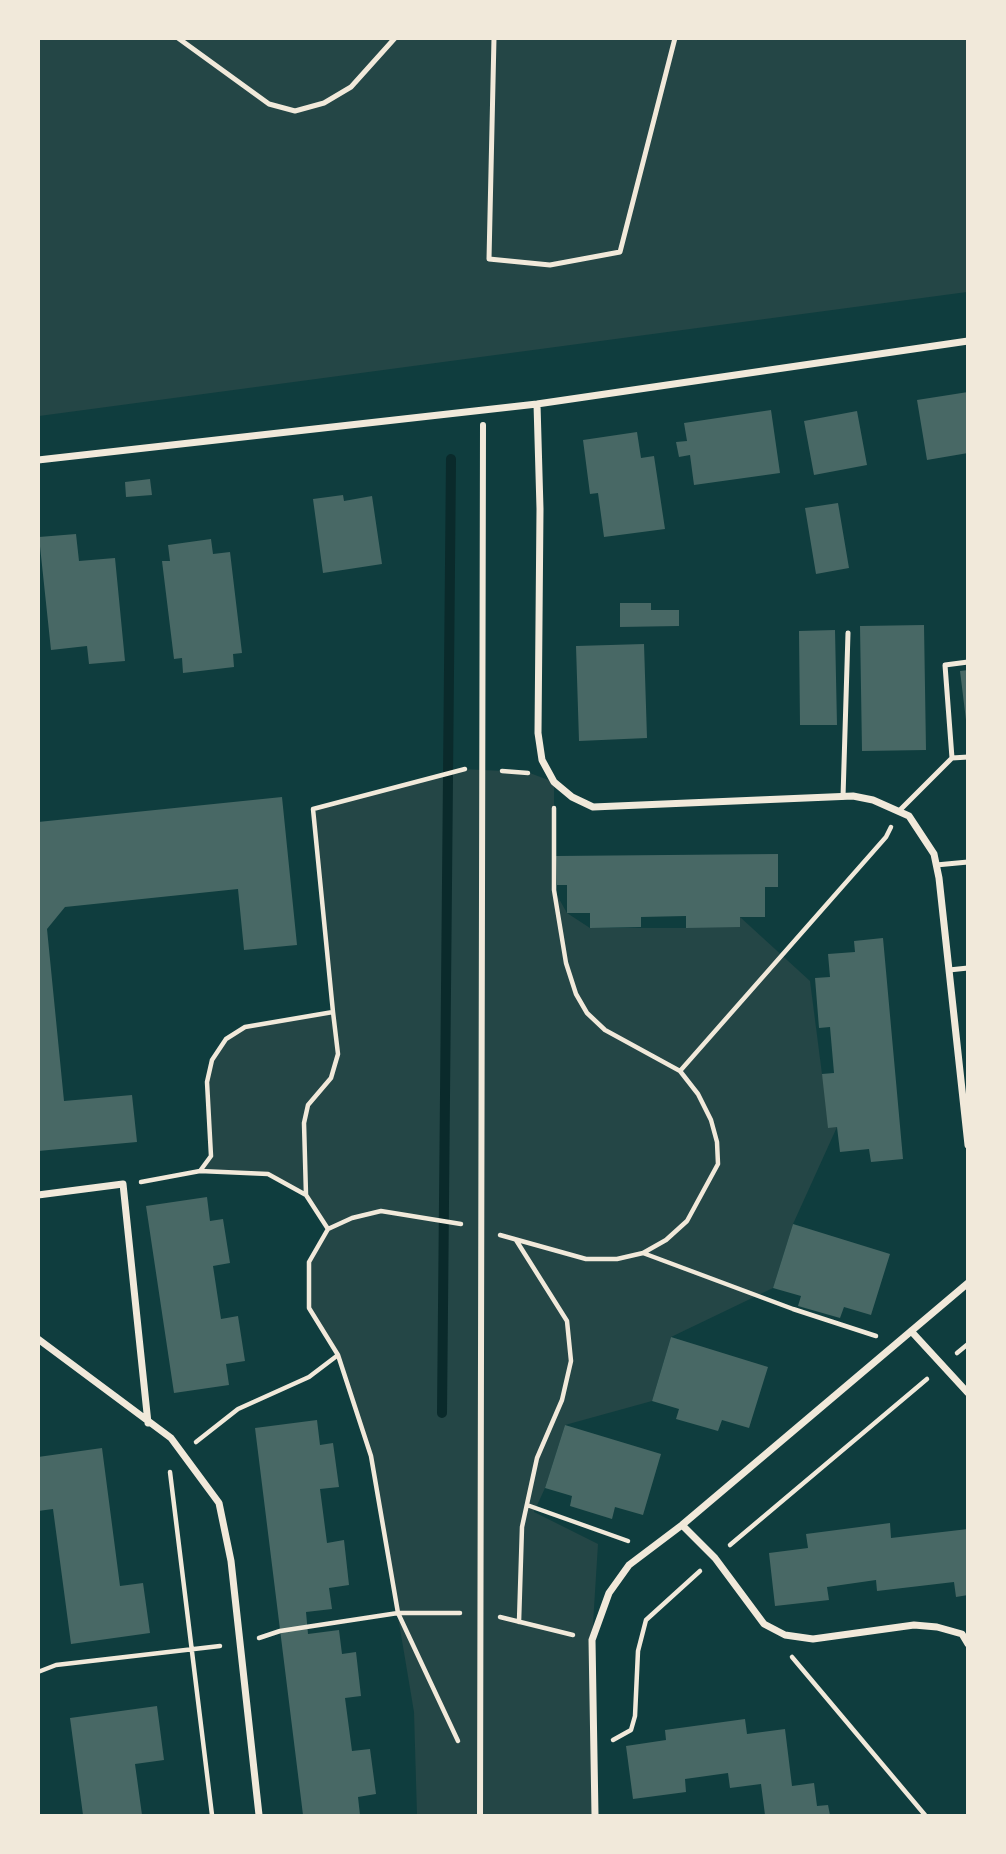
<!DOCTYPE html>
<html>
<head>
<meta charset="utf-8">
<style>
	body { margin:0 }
	#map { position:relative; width:1006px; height:1854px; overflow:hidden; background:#0f3d3e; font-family:Montserrat,sans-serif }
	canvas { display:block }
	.frame { position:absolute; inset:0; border:40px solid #f1e9da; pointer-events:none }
</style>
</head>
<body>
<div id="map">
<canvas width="1006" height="1854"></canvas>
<div class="frame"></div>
</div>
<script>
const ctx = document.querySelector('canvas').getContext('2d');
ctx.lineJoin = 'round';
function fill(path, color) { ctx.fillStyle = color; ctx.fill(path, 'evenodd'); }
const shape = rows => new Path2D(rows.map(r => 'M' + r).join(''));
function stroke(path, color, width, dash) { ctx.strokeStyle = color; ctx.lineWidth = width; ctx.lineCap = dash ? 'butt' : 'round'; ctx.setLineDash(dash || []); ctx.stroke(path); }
fill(shape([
	[38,39,967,39,967,292,39,416],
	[461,769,527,772,554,782,554,890,567,913,590,928,686,928,740,917,810,981,822,1074,837,1127,793,1224,773,1288,671,1337,652,1401,565,1425,545,1488,534,1512,598,1544,592,1640,595,1815,417,1815,414,1712,371,1456,338,1355,309,1308,309,1262,328,1229,306,1195,268,1174,200,1171,211,1156,207,1082,212,1060,226,1039,245,1027,333,1011,313,809]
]), '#244646');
stroke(shape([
	[442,1413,451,459]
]), '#0a2a2b', 10);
fill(shape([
	[968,392,968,453,927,460,917,400],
	[771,410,780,473,694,485,690,455,679,457,676,442,687,441,684,423],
	[857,411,867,465,814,475,804,421],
	[637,432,641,458,654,456,665,529,604,537,598,493,590,494,583,440],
	[150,479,152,495,126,497,125,482],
	[343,495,344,501,372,496,382,564,323,573,313,499],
	[838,503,849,568,816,574,805,508],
	[76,534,79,561,115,558,125,661,89,664,87,646,51,650,39,537],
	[211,539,213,554,230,552,242,653,233,654,234,667,183,673,182,658,174,659,162,561,170,561,168,545],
	[620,603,651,603,651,610,679,610,679,626,620,627],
	[924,625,926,750,862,751,860,626],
	[835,630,837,725,800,725,799,631],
	[644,644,647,738,579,741,576,646],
	[968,670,968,720,966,720,960,671],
	[282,797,297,945,244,950,238,889,65,907,47,929,64,1101,132,1095,137,1142,38,1151,38,822],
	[778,854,778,887,765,887,765,917,740,917,740,927,686,928,686,916,641,917,641,927,590,928,590,913,567,913,567,885,557,885,556,856],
	[883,938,903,1159,871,1162,869,1149,840,1152,837,1127,828,1128,822,1074,834,1073,830,1027,819,1028,815,978,830,977,828,954,855,952,854,941],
	[207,1197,210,1221,223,1219,230,1263,213,1266,221,1319,238,1316,245,1361,226,1364,229,1385,174,1393,146,1206],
	[793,1224,890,1254,871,1315,844,1307,840,1318,798,1306,801,1296,773,1288],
	[671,1337,768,1367,749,1428,722,1420,718,1431,676,1419,679,1409,652,1401],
	[317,1420,320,1445,333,1443,339,1487,320,1489,327,1543,344,1540,349,1585,329,1588,332,1609,306,1612,308,1634,339,1630,342,1654,356,1652,361,1696,345,1698,352,1751,370,1749,376,1794,358,1797,360,1815,303,1815,255,1428],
	[565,1425,661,1454,643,1515,615,1507,612,1519,570,1506,572,1496,545,1488],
	[102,1448,120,1586,143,1583,150,1633,71,1644,53,1509,38,1511,38,1457],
	[890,1523,891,1538,968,1529,968,1595,956,1597,954,1582,877,1591,876,1580,827,1587,829,1600,775,1606,769,1553,808,1548,806,1534],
	[157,1706,164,1760,135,1764,142,1815,83,1815,70,1718],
	[745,1719,747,1734,785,1729,792,1786,814,1783,817,1806,828,1805,830,1815,765,1815,761,1784,730,1788,728,1773,685,1779,686,1792,633,1799,626,1746,666,1740,665,1730]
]), '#486865');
stroke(shape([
	[502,771,528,773],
	[680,1071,886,837,891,827],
	[200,1171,268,1174,306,1195,328,1229,352,1218,381,1211,461,1224],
	[141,1182,200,1171,211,1156,207,1082,212,1060,226,1039,245,1027,333,1012,313,809,465,769],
	[306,1195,304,1123,308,1105,331,1078,338,1054,333,1012],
	[328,1229,309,1262,309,1308,338,1355,371,1456,398,1613,460,1613],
	[500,1235,586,1259,617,1259,643,1253,666,1240,687,1221,718,1164,717,1142,711,1120,698,1094,680,1071,605,1030,587,1013,576,994,566,963,554,890,554,808],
	[516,1240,567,1321,571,1361,562,1400,537,1458,522,1527,519,1622],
	[643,1253,793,1309,876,1336],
	[957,1353,968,1344],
	[196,1442,238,1409,309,1377,338,1355],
	[170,1472,212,1815],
	[527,1505,628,1541],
	[730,1545,927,1379],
	[500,1617,573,1635],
	[259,1638,280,1631,398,1613,458,1741],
	[792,1657,925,1815],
	[38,1672,56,1665,220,1646],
	[613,1740,631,1730,635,1716,638,1651,646,1620,700,1571]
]), '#f1e9da', 4.5);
stroke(shape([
	[178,38,269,104,295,111,324,103,351,87,395,38],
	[494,38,489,259,550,265,620,252,675,38],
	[952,758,945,665,968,662],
	[843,797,848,633],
	[899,811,952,758,968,757],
	[936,865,968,862],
	[949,970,968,968]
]), '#f1e9da', 5);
stroke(shape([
	[480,1815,483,425]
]), '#f1e9da', 6);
stroke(shape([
	[537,404,540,509,538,733,542,760,554,782,572,797,593,807,853,796,873,800,909,816,934,854,939,878,968,1145],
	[38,460,537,404,968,341],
	[38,1195,123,1184,148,1423],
	[911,1331,968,1393],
	[38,1339,171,1438,219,1503,231,1561,259,1815],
	[682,1525,715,1558,764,1624,785,1635,813,1639,914,1625,937,1627,962,1634,968,1644],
	[595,1815,592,1640,609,1593,629,1565,682,1525,968,1283]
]), '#f1e9da', 7);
</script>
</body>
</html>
